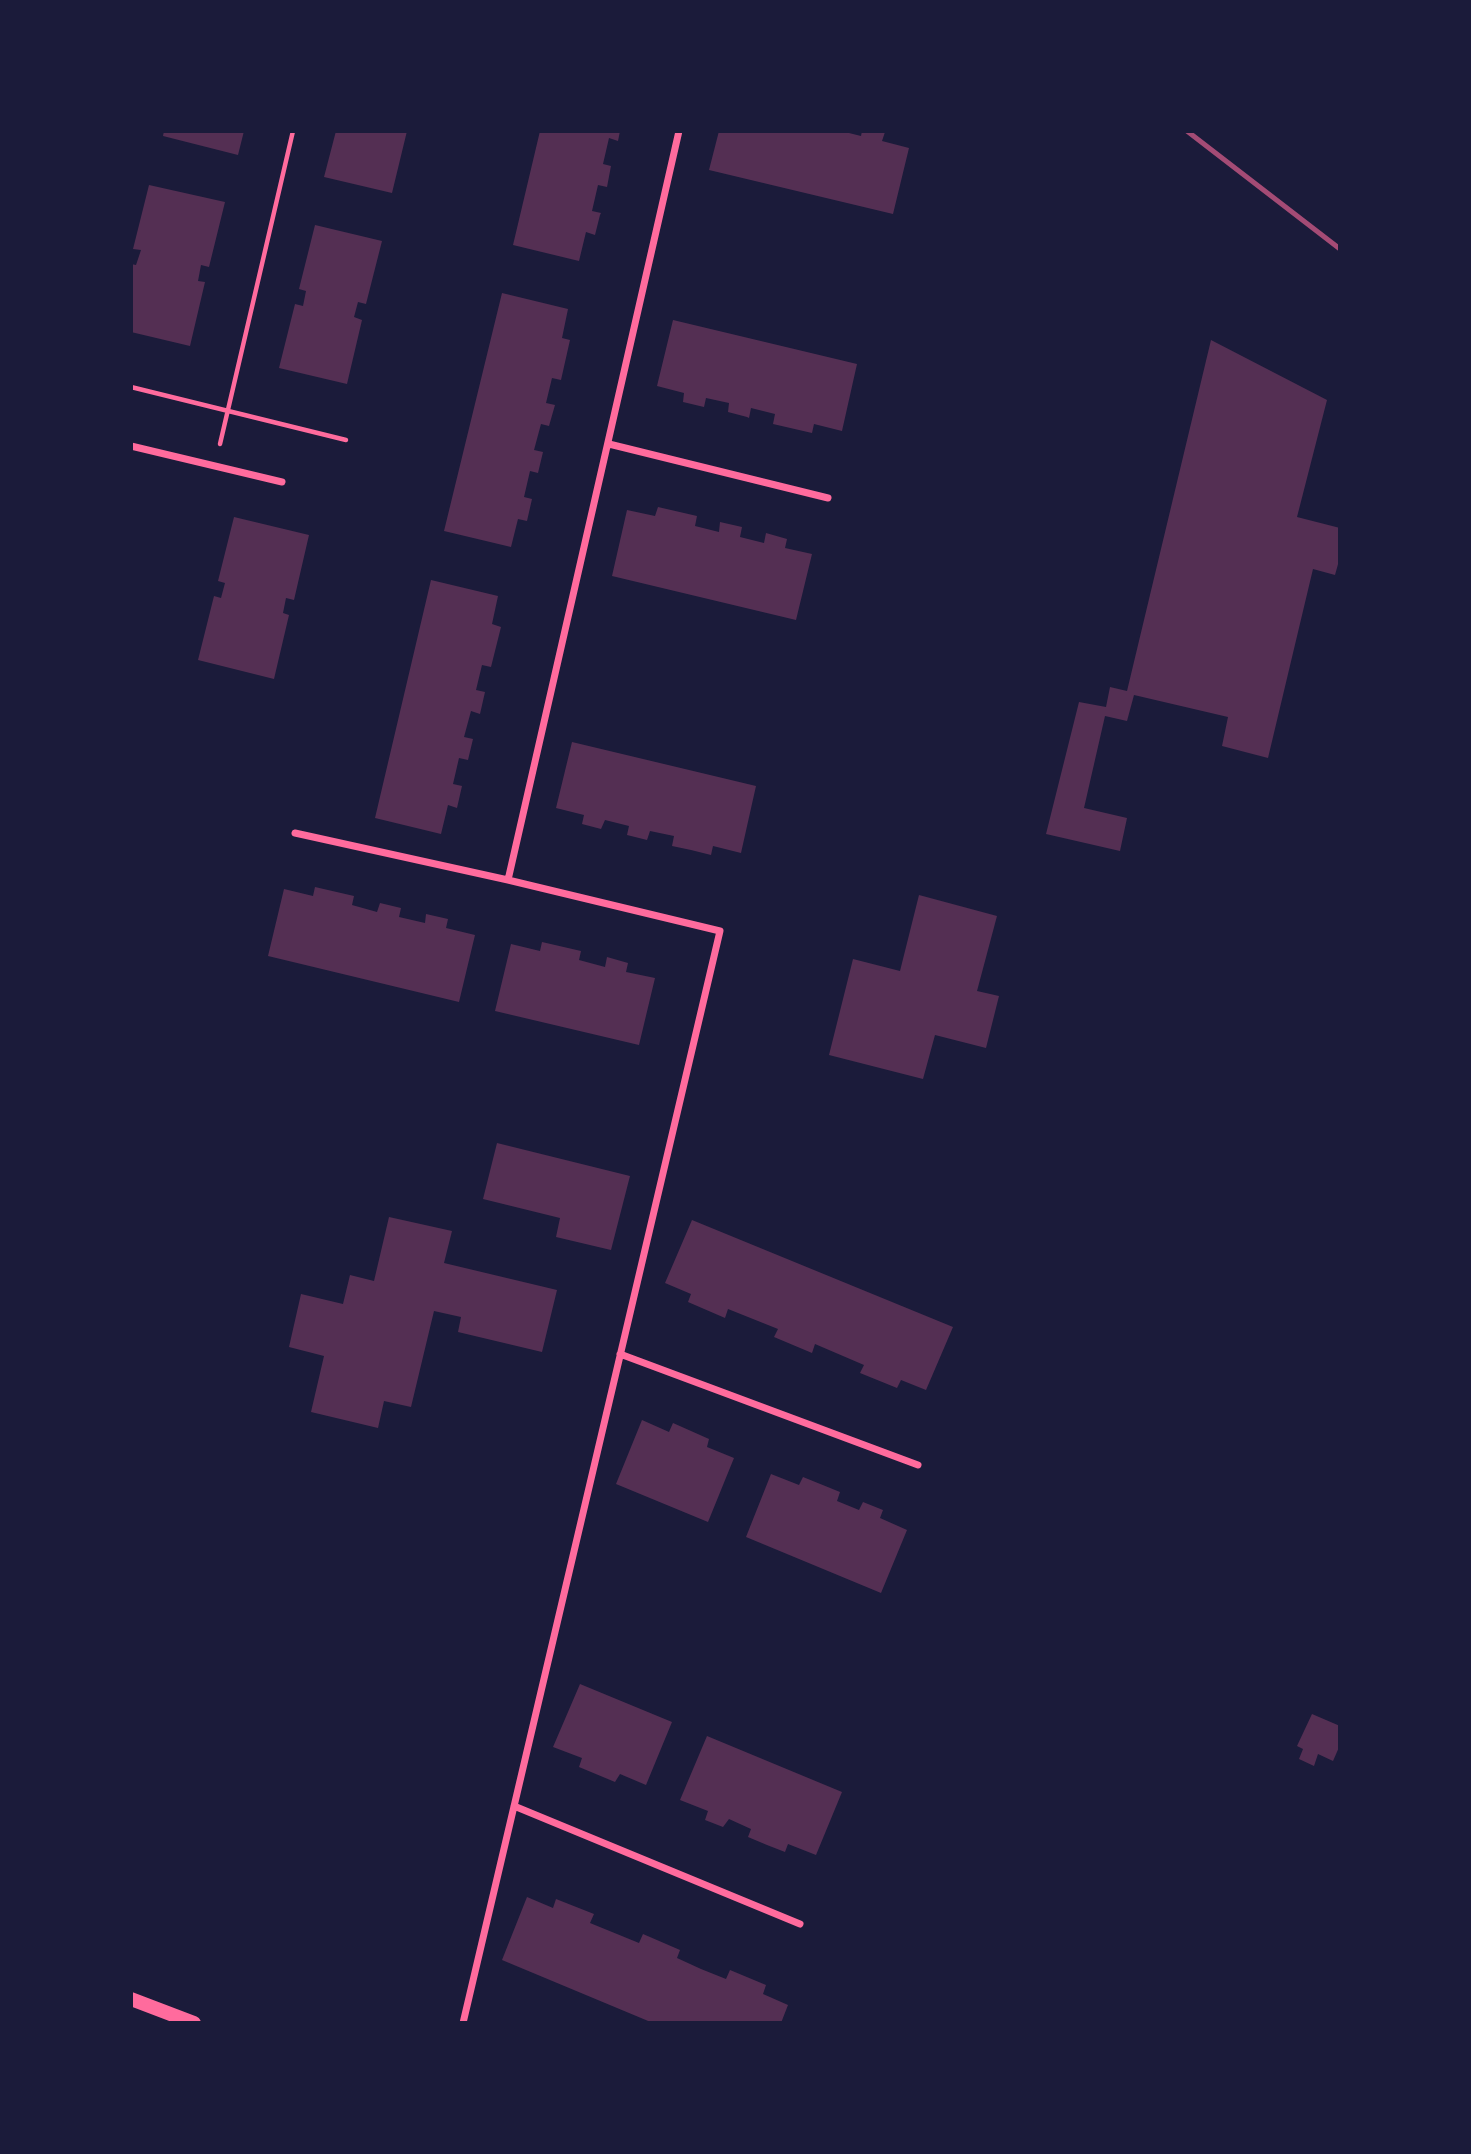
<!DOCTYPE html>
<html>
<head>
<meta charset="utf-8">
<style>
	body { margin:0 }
	#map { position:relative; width:1471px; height:2154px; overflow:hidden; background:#1b1b3a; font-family:Ubuntu,sans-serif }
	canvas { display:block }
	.frame { position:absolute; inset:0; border:133px solid #1b1b3a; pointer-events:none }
</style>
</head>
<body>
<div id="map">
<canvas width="1471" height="2154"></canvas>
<div class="frame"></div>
</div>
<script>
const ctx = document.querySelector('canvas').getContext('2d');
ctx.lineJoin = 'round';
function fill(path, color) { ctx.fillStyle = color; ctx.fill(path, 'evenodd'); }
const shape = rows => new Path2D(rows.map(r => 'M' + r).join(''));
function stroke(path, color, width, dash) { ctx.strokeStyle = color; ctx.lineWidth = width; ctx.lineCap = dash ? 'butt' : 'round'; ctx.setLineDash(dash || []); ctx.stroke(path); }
fill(shape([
	[164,131,244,131,238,155,163,136],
	[336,131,407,131,392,193,324,177],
	[540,131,620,131,618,141,609,138,603,164,611,166,607,187,598,185,592,211,601,213,600,215,595,235,586,232,579,261,513,245],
	[719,131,841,131,861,136,862,131,885,132,882,141,909,148,893,214,709,170],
	[149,185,225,202,209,267,201,265,198,281,205,282,190,346,131,332,131,264,136,265,141,250,133,249],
	[315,225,382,241,366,304,358,302,354,317,362,320,347,384,279,368,295,304,303,306,306,291,299,289],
	[502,293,568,309,562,338,570,340,561,380,552,378,546,403,555,405,549,426,541,424,534,450,543,452,538,473,530,471,524,497,532,499,527,521,518,519,511,547,444,531],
	[673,320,857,364,842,431,814,424,812,433,773,424,775,414,751,408,749,418,747,417,728,412,729,403,706,398,704,407,683,402,684,393,657,386],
	[1211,340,1327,400,1297,517,1340,528,1340,557,1335,575,1313,569,1268,758,1222,746,1228,717,1134,695,1127,721,1105,716,1084,808,1127,818,1120,851,1046,834,1079,702,1106,707,1110,687,1127,691],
	[658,507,697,516,695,526,719,532,720,522,742,527,740,537,764,543,766,533,787,539,785,548,812,554,796,620,612,576,627,510,655,516],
	[234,517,309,535,294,600,286,598,283,613,289,615,274,679,198,660,214,596,221,598,225,583,218,581],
	[431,580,498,596,492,624,501,627,491,667,482,665,476,690,485,692,480,714,471,711,464,737,473,739,468,760,459,758,453,784,462,786,457,808,448,805,441,834,375,818],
	[572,742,756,786,741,853,713,846,711,855,691,850,672,846,674,836,650,831,647,840,627,835,629,826,605,820,601,829,582,824,584,815,556,808],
	[315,887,354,896,352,905,377,912,380,903,401,908,399,917,425,923,426,914,448,919,446,928,475,935,459,1002,268,956,284,889,313,896],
	[919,895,997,916,977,991,999,996,986,1048,935,1035,923,1079,829,1055,853,959,900,971],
	[542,942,581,951,579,960,605,967,607,957,628,963,626,972,655,978,639,1045,495,1011,511,944,540,951],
	[497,1143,630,1176,611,1250,556,1237,560,1218,483,1199],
	[389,1217,452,1231,444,1263,557,1290,542,1352,458,1332,461,1317,434,1311,411,1407,384,1401,378,1428,311,1412,324,1356,289,1347,301,1294,343,1304,350,1275,374,1281],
	[692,1220,953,1327,926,1390,901,1380,897,1388,860,1373,864,1365,815,1344,812,1353,774,1337,778,1329,728,1309,725,1318,688,1302,691,1294,665,1283],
	[642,1420,669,1432,673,1423,709,1439,707,1447,734,1458,708,1522,616,1484],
	[771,1474,799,1485,803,1477,840,1492,837,1501,859,1510,863,1502,883,1510,880,1518,907,1530,881,1593,746,1537],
	[580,1684,672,1722,646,1785,620,1774,615,1782,579,1767,582,1758,553,1747],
	[1312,1714,1340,1726,1340,1745,1333,1761,1318,1754,1314,1766,1299,1759,1303,1749,1297,1746],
	[707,1736,842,1792,816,1855,788,1844,785,1852,767,1845,748,1837,751,1829,729,1819,723,1827,705,1820,708,1811,680,1800],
	[527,1897,553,1908,556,1899,594,1914,590,1923,639,1943,643,1934,680,1950,677,1958,701,1969,726,1979,730,1970,766,1985,763,1994,788,2005,781,2023,653,2023,502,1960]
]), '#542f53');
stroke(shape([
	[131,387,346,440],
	[220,444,293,131]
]), '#ff6b9d', 4.5);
stroke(shape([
	[609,444,828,498],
	[131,446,282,482],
	[295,833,508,880],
	[620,1354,918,1465],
	[514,1806,800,1924],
	[463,2023,720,931,508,880,679,131]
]), '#ff6b9d', 7);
stroke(shape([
	[131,1999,194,2023]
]), '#ff6b9d', 14);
stroke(shape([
	[1187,131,1340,249]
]), '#a44b75', 5);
</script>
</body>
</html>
